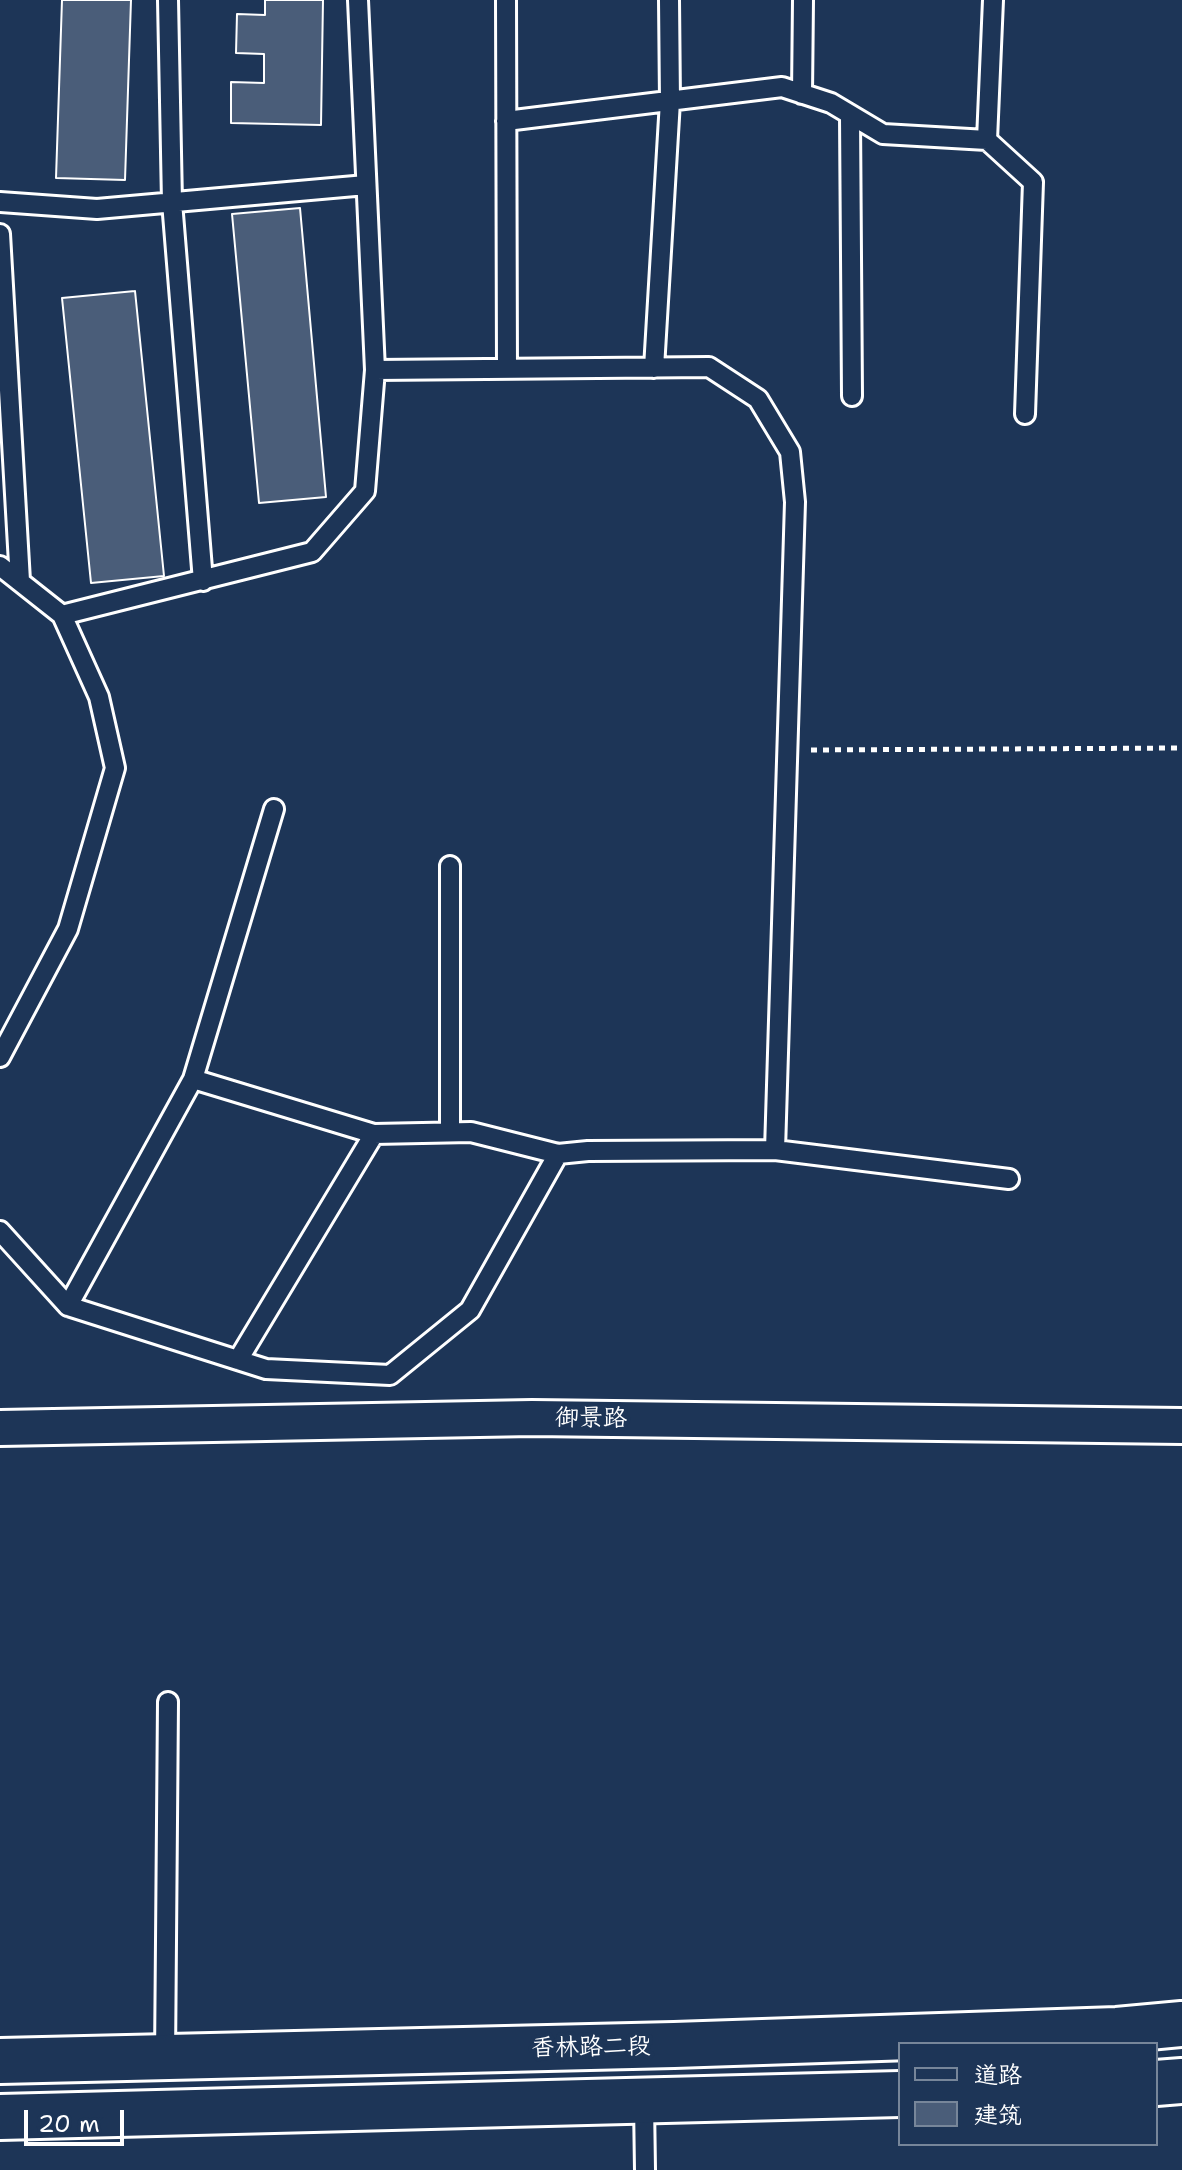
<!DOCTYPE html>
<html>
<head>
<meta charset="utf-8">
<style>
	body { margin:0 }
	#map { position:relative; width:1182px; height:2170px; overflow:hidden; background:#1d3557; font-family:"Shantell Sans","LXGW WenKai TC",sans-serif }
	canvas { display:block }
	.legend { position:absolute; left:898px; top:2042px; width:260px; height:104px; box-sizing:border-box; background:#1d3557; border:2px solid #77869a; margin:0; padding:10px 14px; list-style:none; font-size:24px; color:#fff }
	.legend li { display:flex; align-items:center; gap:16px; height:40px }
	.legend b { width:40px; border:2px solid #77869a }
	.scale { position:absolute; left:24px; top:2110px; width:100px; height:36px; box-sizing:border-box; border:4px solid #fff; border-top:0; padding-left:10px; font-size:24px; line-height:28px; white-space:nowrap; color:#fff; -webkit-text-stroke:6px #1d3557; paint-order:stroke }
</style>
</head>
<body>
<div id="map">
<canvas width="1182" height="2170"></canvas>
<ul class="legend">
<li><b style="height:10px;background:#1d3557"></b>道路</li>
<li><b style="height:22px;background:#4a5d79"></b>建筑</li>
</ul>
<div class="scale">20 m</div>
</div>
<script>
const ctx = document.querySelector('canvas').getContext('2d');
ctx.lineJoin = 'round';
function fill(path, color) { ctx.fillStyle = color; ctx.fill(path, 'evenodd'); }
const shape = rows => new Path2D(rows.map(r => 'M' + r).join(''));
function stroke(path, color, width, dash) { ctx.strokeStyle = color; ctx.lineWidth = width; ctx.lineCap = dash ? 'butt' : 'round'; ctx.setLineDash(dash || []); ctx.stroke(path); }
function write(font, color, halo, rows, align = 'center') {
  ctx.font = font + ' "Shantell Sans","LXGW WenKai TC",sans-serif'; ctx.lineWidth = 8; ctx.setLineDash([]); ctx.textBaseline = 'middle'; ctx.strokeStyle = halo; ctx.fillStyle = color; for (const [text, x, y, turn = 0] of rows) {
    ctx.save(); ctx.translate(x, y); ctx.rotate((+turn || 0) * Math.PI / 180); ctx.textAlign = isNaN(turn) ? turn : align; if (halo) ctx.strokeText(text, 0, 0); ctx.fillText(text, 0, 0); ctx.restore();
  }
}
const building = shape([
	[62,0,131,0,125,180,56,178,62,0],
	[265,0,323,0,321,125,231,123,231,82,264,83,264,54,236,53,237,14,265,15,265,0],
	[300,208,326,497,259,503,232,214,300,208],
	[135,291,164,576,91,583,62,298,135,291]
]);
fill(building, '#4a5d79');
stroke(building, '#fff', 2);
const service = shape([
	[168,0,172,202,203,581],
	[506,0,507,369],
	[802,94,803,0],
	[850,117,852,396],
	[506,121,782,87,831,103,883,134,987,140,1033,182,1025,414],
	[987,140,993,0],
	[0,202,97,209,366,185],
	[0,234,20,581],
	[654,368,670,101,669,0],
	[375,370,709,367,758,399,790,452,795,502,775,1150],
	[0,566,62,615,99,697,115,768,68,929,0,1057],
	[62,615,312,552,365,491,375,370,358,0],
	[450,866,450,1132],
	[193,1079,374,1134,471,1132,558,1154],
	[0,1231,68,1306,266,1369,390,1375,470,1310,558,1154,588,1151,775,1150,1009,1179],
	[68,1306,193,1079,274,809],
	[238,1360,374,1134],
	[165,2059,168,1702],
	[644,2103,645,2170]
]);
const minor = shape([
	[0,1428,532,1418,1182,1426]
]);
const secondary = shape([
	[0,2061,674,2045,1117,2030,1182,2024],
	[1156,2083,1182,2081],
	[0,2117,900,2094]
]);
stroke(service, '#fff', 24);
stroke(minor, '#fff', 40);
stroke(secondary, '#fff', 50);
stroke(shape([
	[811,750,1182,748]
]), '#fff', 5, [6, 6]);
stroke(service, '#1d3557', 18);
stroke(minor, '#1d3557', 34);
stroke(secondary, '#1d3557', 44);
write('24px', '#fff', '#1d3557', [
	["御景路",591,1419,1],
	["香林路二段",591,2048,-1]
]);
</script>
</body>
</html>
